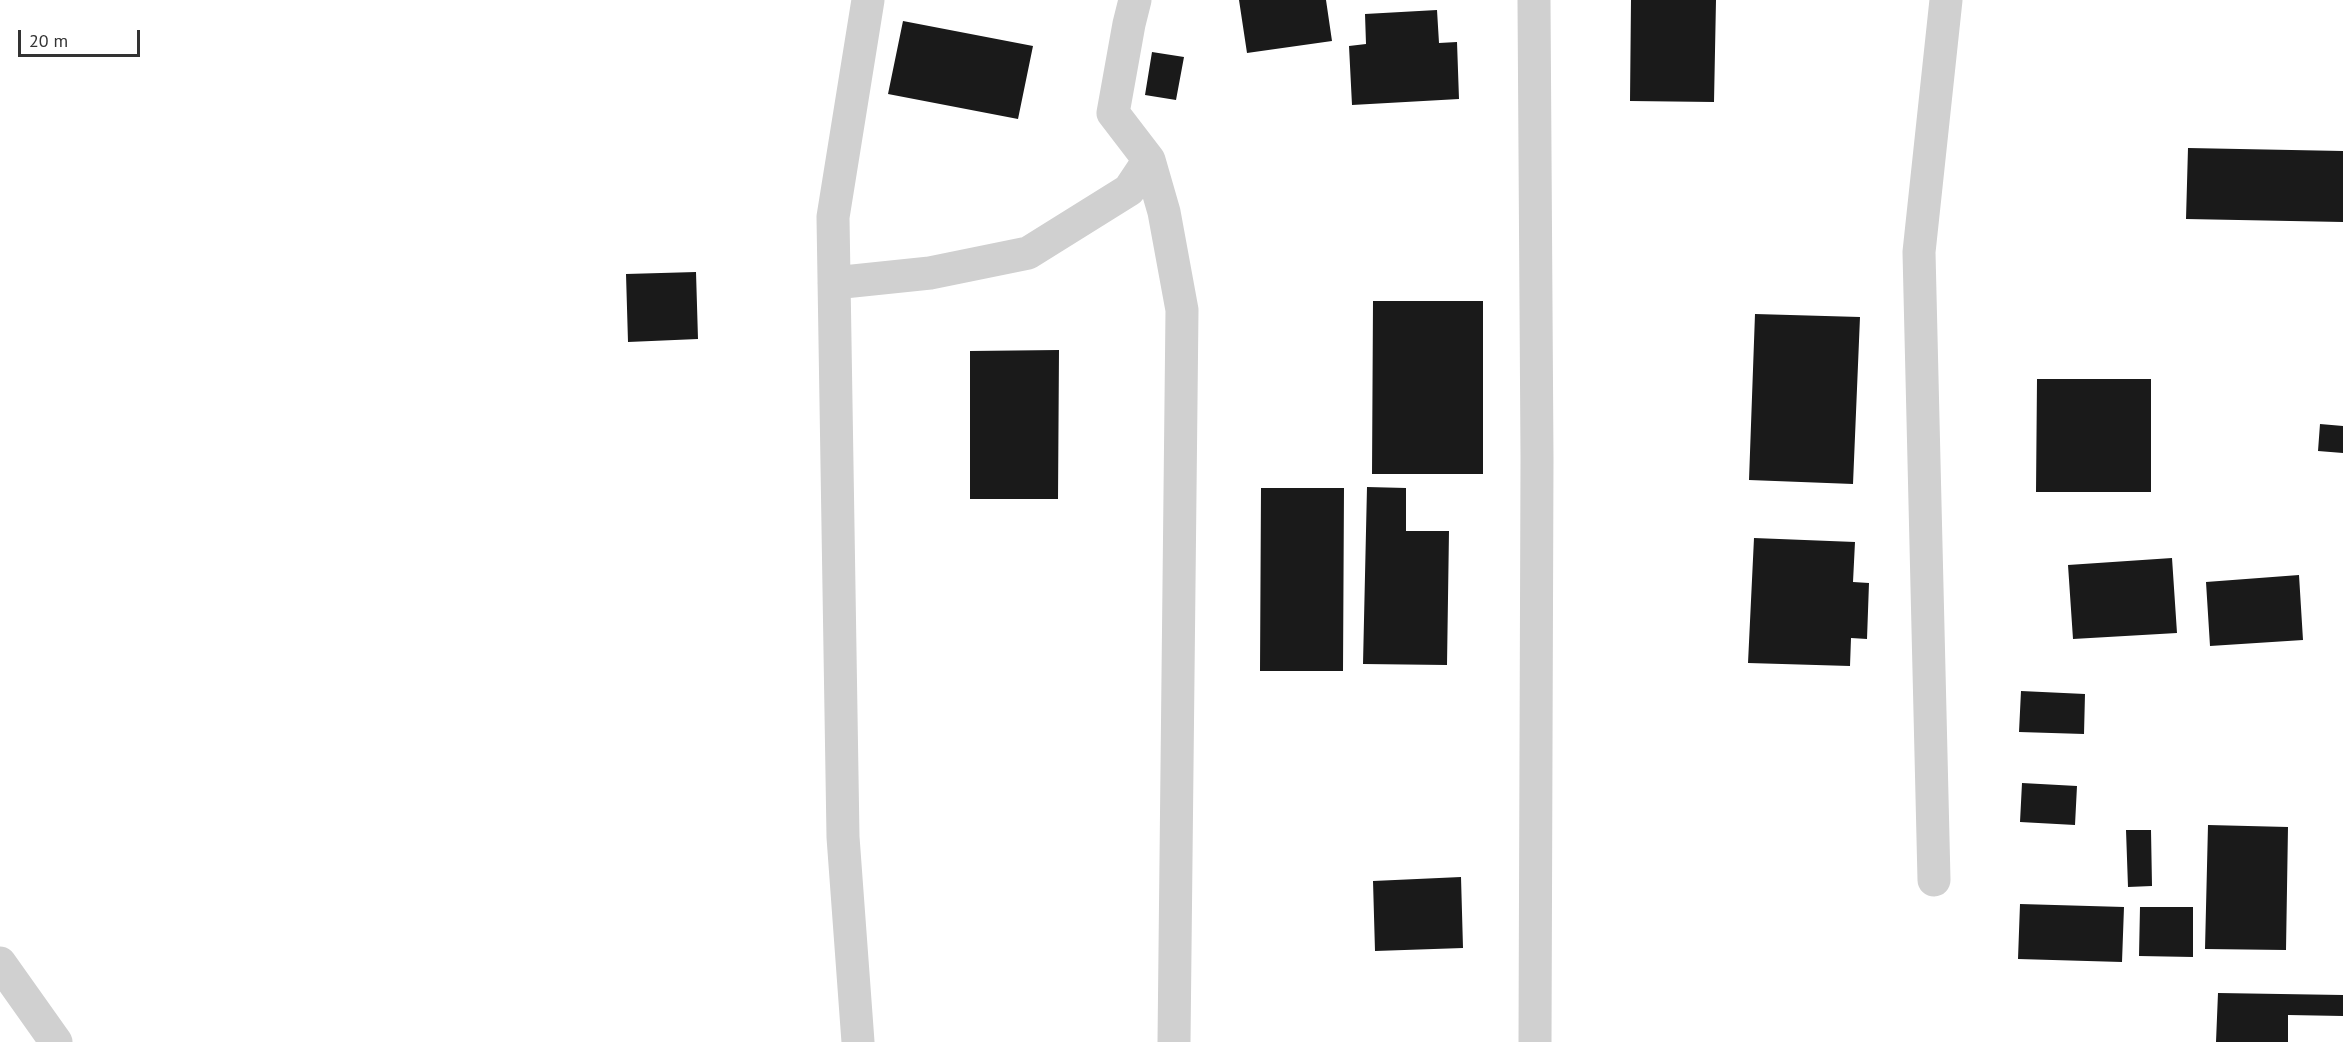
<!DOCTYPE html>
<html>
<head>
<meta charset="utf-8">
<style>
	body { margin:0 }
	#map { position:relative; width:2343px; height:1042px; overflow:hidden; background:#fff; font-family:"PT Sans",sans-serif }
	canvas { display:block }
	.scale { position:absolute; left:18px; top:30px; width:122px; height:27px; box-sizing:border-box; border:3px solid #333; border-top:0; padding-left:8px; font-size:18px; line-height:21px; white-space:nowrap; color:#333; -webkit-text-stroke:4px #fff; paint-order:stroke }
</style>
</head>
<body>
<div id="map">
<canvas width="2343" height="1042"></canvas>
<div class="scale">20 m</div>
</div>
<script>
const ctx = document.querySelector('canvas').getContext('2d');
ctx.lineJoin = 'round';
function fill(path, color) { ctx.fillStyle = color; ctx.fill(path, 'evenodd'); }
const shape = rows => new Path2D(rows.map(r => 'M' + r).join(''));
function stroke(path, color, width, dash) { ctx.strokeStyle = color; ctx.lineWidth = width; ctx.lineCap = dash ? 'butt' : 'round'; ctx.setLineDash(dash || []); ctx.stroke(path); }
fill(shape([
	[1239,0,1326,0,1332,41,1247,53],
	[1631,0,1716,0,1714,102,1630,101],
	[1437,10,1439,43,1457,42,1459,99,1352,105,1349,46,1366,44,1365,14],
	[903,21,1033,46,1018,119,888,94],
	[1152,52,1184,57,1176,100,1145,95],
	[2188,148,2343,151,2343,222,2186,219],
	[696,272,698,339,628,342,626,274],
	[1373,301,1483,301,1483,474,1372,474],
	[1755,314,1860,317,1853,484,1749,480],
	[1059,350,1058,499,970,499,970,351],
	[2037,379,2151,379,2151,492,2036,492],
	[2320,424,2343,426,2343,453,2318,451],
	[1367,487,1406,488,1406,531,1449,531,1447,665,1363,664],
	[1261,488,1344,488,1343,671,1260,671],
	[1754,538,1855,542,1853,582,1869,583,1867,639,1851,638,1850,666,1748,663],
	[2172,558,2177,633,2073,639,2068,565],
	[2299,575,2303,640,2210,646,2206,582],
	[2021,691,2085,694,2084,734,2019,732],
	[2022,783,2077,786,2075,825,2020,822],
	[2208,825,2288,827,2286,950,2205,949],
	[2126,830,2151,830,2152,886,2128,887],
	[1461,877,1463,948,1375,951,1373,881],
	[2020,904,2124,907,2122,962,2018,959],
	[2140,907,2193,907,2193,957,2139,956],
	[2218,993,2343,995,2343,1016,2288,1015,2288,1042,2216,1042]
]), '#1a1a1a');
stroke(shape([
	[1534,0,1537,458,1535,1042],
	[1149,160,1164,212,1182,310,1174,1042],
	[834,283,930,273,1028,253,1129,190,1149,160,1113,113,1129,24,1135,0],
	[1934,880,1919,252,1946,0],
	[0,963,56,1042],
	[858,1042,843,837,833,217,868,0]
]), '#d0d0d0', 33);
</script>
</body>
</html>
